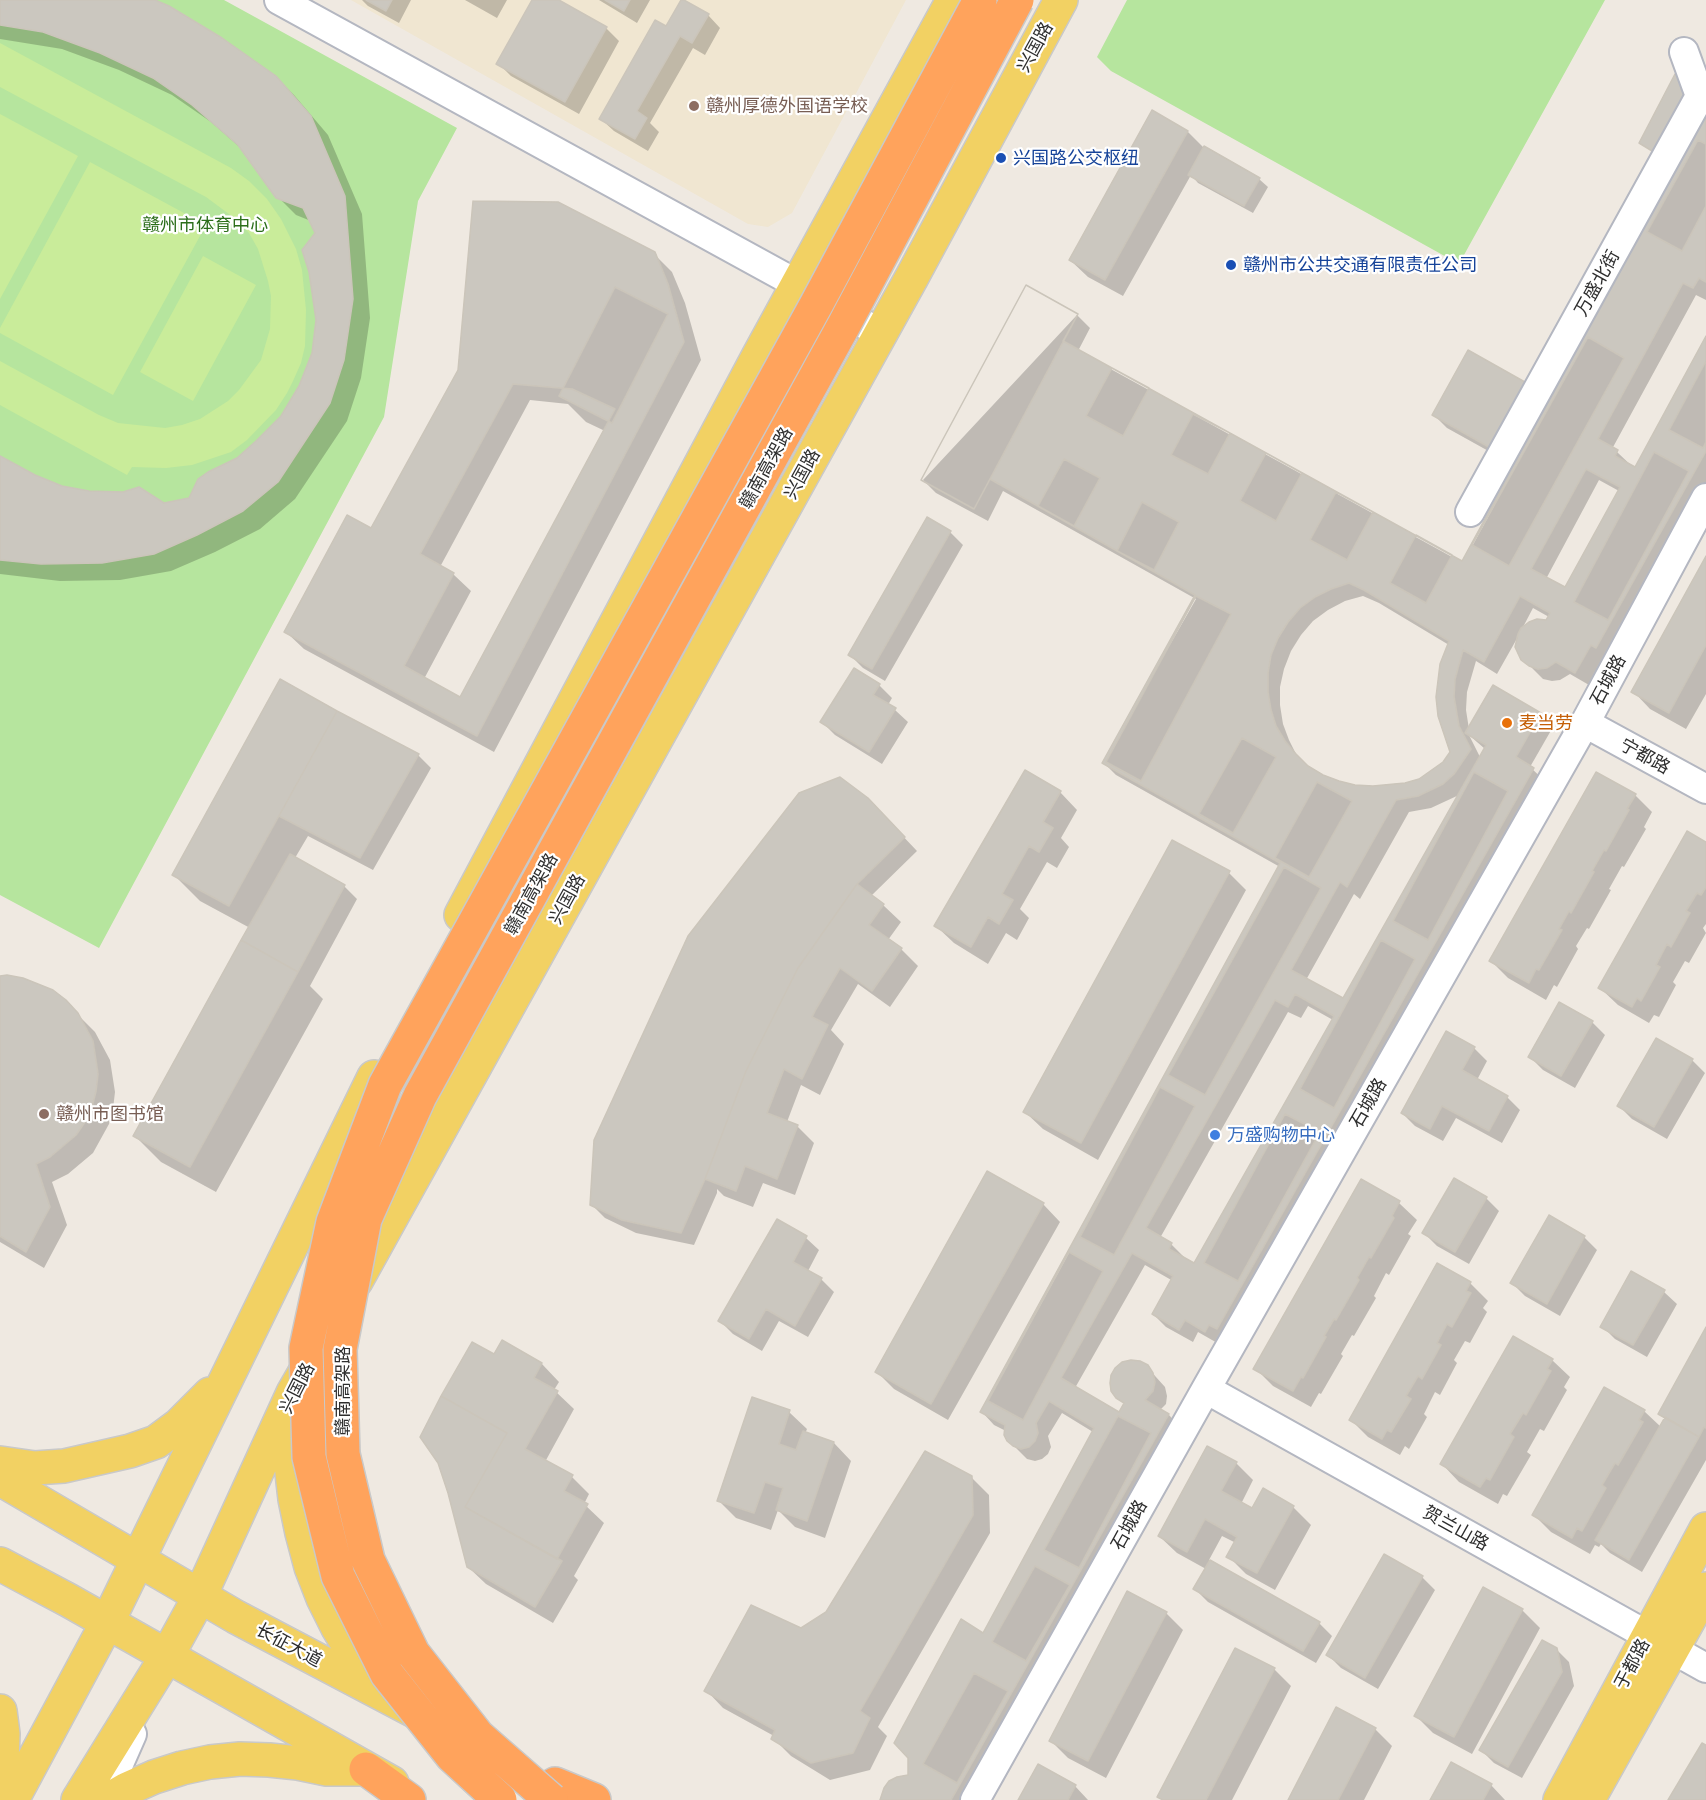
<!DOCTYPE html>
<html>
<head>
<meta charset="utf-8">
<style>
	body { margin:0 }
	canvas { display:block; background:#efe9e1 }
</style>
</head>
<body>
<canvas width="1706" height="1800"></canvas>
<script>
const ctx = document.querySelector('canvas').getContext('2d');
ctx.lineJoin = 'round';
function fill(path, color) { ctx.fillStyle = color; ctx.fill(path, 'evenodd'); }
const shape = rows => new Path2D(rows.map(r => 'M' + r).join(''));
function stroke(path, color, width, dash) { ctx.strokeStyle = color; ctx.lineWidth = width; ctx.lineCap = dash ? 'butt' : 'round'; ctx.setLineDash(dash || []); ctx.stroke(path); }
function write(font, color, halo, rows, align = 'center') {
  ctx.font = font + ' Commissioner,"Noto Sans SC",sans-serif'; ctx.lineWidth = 4.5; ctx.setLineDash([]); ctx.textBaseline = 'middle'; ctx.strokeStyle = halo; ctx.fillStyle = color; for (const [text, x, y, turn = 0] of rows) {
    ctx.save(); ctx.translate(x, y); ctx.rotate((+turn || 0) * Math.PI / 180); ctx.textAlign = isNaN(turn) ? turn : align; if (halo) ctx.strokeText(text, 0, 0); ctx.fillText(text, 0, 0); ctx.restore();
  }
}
fill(shape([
	[351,0,906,0,792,213,768,227,748,224]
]), '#f0e6d1');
fill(shape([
	[0,0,224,0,457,128,418,201,384,417,99,948,0,895],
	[1127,0,1605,0,1459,264,1111,71,1097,57]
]), '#b6e59e');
fill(shape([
	[0,43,231,168,249,181,267,199,281,219,296,249,302,270,306,310,305,346,301,363,293,381,287,393,276,410,247,440,231,452,192,465,166,468,132,467,127,475,0,405,0,361,99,415,118,423,165,428,182,425,200,419,228,401,239,390,261,360,270,329,271,296,268,281,258,249,249,233,237,220,206,197,0,87],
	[0,114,78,156,0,299],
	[90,162,206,225,113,395,0,333,0,328],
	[203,256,256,285,193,401,140,372]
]), '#c9ec9a');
fill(shape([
	[0,0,151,0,275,77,294,95,328,135,362,214,370,318,361,378,347,421,295,499,260,529,215,552,171,571,120,580,60,581,0,574,0,457,34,476,62,488,164,505,190,499,238,460,282,417,301,387,313,354,317,320,317,233,311,221,296,215,278,197,244,151,211,122,172,95,119,70,62,49,0,39],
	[362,0,411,0,399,23,368,6],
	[465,0,507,0,497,18],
	[533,0,556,0,606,28,619,41,579,114,511,76,498,63],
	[599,0,650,0,637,23],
	[708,15,720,28,705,55,693,48,650,123,659,132,648,151,614,131,601,119,666,28],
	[1153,112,1188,132,1204,148,1259,179,1268,187,1253,213,1198,183,1191,175,1123,296,1088,277,1070,260],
	[1706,117,1706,300,1696,295,1612,449,1617,452,1635,469,1706,339,1706,486,1609,660,1604,657,1589,685,1570,674,1560,680,1552,681,1543,679,1523,659,1519,635,1497,674,1476,661,1467,692,1466,710,1469,729,1494,687,1540,714,1553,727,1530,767,1546,782,1219,1344,1198,1332,1193,1342,1166,1327,1153,1314,1173,1281,1145,1265,1075,1388,1119,1414,1125,1404,1117,1397,1147,1367,1165,1387,1167,1396,1166,1404,1160,1410,1169,1415,1181,1428,971,1800,882,1800,909,1776,1093,1432,1062,1413,1048,1436,1051,1447,1048,1454,1042,1459,1035,1461,1027,1459,1008,1440,1006,1431,994,1425,982,1412,1280,867,1116,775,1103,762,1196,599,1003,491,988,521,936,493,923,480,1077,315,1090,328,1078,351,1463,563],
	[1599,480,1619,491,1566,590,1546,579],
	[1363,596,1379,603,1449,645,1451,753,1444,763,1420,781,1406,784,1373,787,1338,783,1322,776,1304,764,1297,756,1289,740,1283,724,1280,705,1280,687,1284,669,1291,651,1301,635,1313,621,1328,610,1345,601],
	[1533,608,1549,617,1547,622,1522,629],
	[1469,735,1485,749,1480,757],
	[1459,795,1343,1000,1306,980,1354,894,1360,899,1409,812,1431,808],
	[1308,1006,1333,1020,1195,1265,1183,1258,1184,1257,1171,1244,1160,1238,1288,1012,1301,1018],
	[654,254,672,272,685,303,701,360,494,752,304,649,286,632,371,530,460,370],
	[530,400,568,404,586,422,605,431,461,699,424,679,471,591,453,574,440,567],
	[1469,352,1510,463,1447,428,1434,415],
	[950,532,963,545,885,681,863,668,850,655],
	[1706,559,1706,694,1686,729,1650,709,1633,691],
	[879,685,892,698,888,705,895,710,908,722,882,764,835,735,822,722],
	[336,712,418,755,431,768,373,870,308,836,295,858,344,886,357,899,310,986,323,999,216,1192,161,1162,135,1136,250,928,200,901,174,875],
	[1060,792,1077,810,1061,838,1069,847,1057,868,1047,862,1020,909,1029,918,1017,940,1006,933,988,964,954,943,936,926],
	[1635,795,1652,812,1644,827,1646,829,1624,867,1622,866,1609,889,1611,890,1589,929,1587,928,1576,946,1578,949,1557,987,1554,985,1546,1000,1508,978,1491,961],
	[881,813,917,851,871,896,883,905,901,922,888,940,901,949,918,966,890,1007,858,984,831,1030,844,1044,820,1095,801,1085,787,1122,797,1126,814,1143,795,1195,763,1183,753,1207,724,1196,717,1189,717,1193,694,1245,636,1233,605,1218,592,1205],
	[1706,844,1706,924,1703,928,1706,933,1689,963,1685,961,1673,982,1676,985,1659,1017,1654,1015,1649,1023,1618,1005,1600,988],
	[1229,873,1246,890,1098,1160,1043,1129,1025,1112],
	[0,978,65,1002,95,1032,110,1060,115,1092,113,1109,109,1124,93,1153,68,1174,52,1182,67,1225,44,1268,0,1242],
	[1592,1022,1605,1035,1575,1088,1543,1070,1530,1057],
	[1474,1048,1487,1061,1477,1080,1507,1097,1520,1110,1502,1143,1456,1118,1443,1141,1415,1126,1402,1113],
	[1692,1060,1705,1073,1667,1139,1632,1119,1619,1106],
	[1361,1181,1399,1203,1417,1220,1408,1234,1411,1236,1389,1275,1386,1273,1374,1296,1376,1298,1354,1336,1352,1335,1341,1354,1343,1356,1321,1394,1319,1393,1311,1407,1273,1386,1255,1368],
	[1486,1198,1499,1211,1469,1264,1437,1246,1424,1233],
	[1043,1204,1060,1222,948,1420,894,1389,876,1371],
	[1549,1217,1584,1237,1597,1250,1560,1316,1525,1296,1512,1283],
	[777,1221,806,1238,819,1250,808,1271,821,1279,834,1292,808,1337,779,1321,762,1351,733,1334,720,1321],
	[1470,1283,1488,1301,1483,1308,1487,1312,1470,1343,1465,1341,1454,1360,1457,1363,1440,1395,1435,1392,1424,1414,1427,1417,1409,1449,1405,1446,1400,1455,1368,1437,1351,1420],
	[1664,1292,1677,1304,1647,1357,1615,1339,1602,1326],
	[1706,1330,1706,1460,1642,1572,1610,1553,1601,1544,1599,1547,1595,1545,1590,1554,1551,1532,1534,1515,1644,1411,1661,1427,1665,1419,1660,1414],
	[503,1342,542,1364,559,1382,554,1390,574,1409,545,1462,572,1477,589,1494,584,1504,604,1523,574,1576,578,1580,553,1623,486,1584,468,1567,495,1356],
	[1552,1360,1570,1377,1564,1387,1567,1390,1544,1431,1540,1429,1527,1452,1531,1455,1507,1496,1503,1494,1498,1504,1459,1482,1442,1464],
	[789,1412,807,1429,805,1434,834,1443,851,1461,825,1538,795,1527,778,1510,771,1530,736,1518,718,1500],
	[1236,1463,1253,1480,1241,1504,1253,1510,1293,1507,1311,1525,1275,1590,1246,1574,1228,1556,1236,1543,1222,1536,1209,1560,1319,1623,1332,1636,1316,1663,1208,1602,1195,1589,1206,1569,1177,1553,1159,1536],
	[971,1477,989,1495,990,1533,878,1727,887,1736,870,1770,830,1780,791,1756,773,1738,774,1736,723,1708,706,1690,827,1613],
	[1422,1577,1435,1590,1378,1689,1341,1668,1328,1655],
	[1522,1610,1540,1628,1472,1754,1433,1733,1415,1715],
	[1166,1613,1183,1630,1106,1778,1068,1758,1051,1741],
	[1556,1649,1569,1662,1574,1686,1522,1778,1494,1763,1481,1750],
	[1274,1669,1291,1686,1232,1800,1162,1800,1159,1797],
	[1375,1729,1392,1746,1364,1800,1289,1800],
	[1039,1766,1075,1786,1088,1800,1020,1800],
	[1491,1785,1505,1800,1431,1800]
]), '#0003');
const building = shape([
	[0,0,155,0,169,6,222,38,276,76,311,116,345,196,353,299,344,360,330,403,278,482,243,511,197,535,154,554,102,563,41,564,0,560,0,456,35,475,62,486,89,491,123,492,139,487,164,503,189,498,198,479,208,472,237,458,256,441,281,416,299,386,312,353,316,320,309,272,302,250,315,233,303,208,276,198,238,145,192,105,153,78,100,53,43,32,0,25,0,0],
	[366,0,392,0,386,11,366,0],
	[532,0,559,0,607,27,565,102,496,64,532,0],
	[605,0,630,0,624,11,605,0],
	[681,0,684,0,709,14,692,43,680,36,637,111,647,118,635,139,599,119,655,20,666,26,681,0],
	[1675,74,1695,85,1657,154,1639,143,1675,74],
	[1152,110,1188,131,1105,280,1069,260,1152,110],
	[1706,114,1706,282,1699,278,1693,288,1683,283,1598,439,1618,450,1615,456,1635,467,1706,336,1706,451,1596,648,1591,645,1575,673,1556,662,1547,668,1538,669,1529,666,1521,660,1515,647,1518,634,1521,628,1529,622,1537,619,1546,620,1550,613,1520,596,1484,662,1463,650,1455,679,1454,697,1459,726,1471,749,1454,774,1443,784,1418,796,1396,800,1347,887,1340,882,1291,970,1343,998,1486,745,1465,733,1493,685,1541,713,1516,757,1534,768,1217,1329,1209,1325,1205,1332,1185,1320,1179,1330,1152,1314,1173,1276,1132,1253,1061,1378,1119,1412,1124,1403,1116,1398,1111,1391,1110,1383,1111,1375,1115,1368,1122,1362,1131,1360,1140,1361,1148,1365,1153,1373,1155,1382,1153,1391,1145,1400,1169,1414,951,1800,880,1800,884,1788,889,1781,897,1777,908,1775,908,1758,894,1743,961,1619,983,1633,1094,1428,1049,1401,1036,1423,1038,1433,1035,1441,1029,1447,1021,1449,1013,1446,1007,1441,1004,1435,1005,1425,980,1412,1280,863,1102,763,1195,595,990,479,974,509,921,480,1026,285,1078,314,1063,341,1462,561,1706,114],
	[1586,469,1620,487,1565,587,1531,569,1586,469],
	[1349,583,1364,590,1449,641,1440,664,1436,697,1438,716,1450,752,1443,762,1419,779,1405,783,1373,786,1355,785,1339,781,1323,775,1308,766,1296,754,1285,741,1276,726,1271,710,1268,692,1268,673,1271,655,1278,638,1288,622,1300,608,1315,597,1331,589,1349,583],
	[1295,994,1334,1016,1194,1263,1169,1249,1172,1243,1146,1228,1275,1000,1288,1007,1295,994],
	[1698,140,1706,144,1706,206,1682,251,1647,232,1698,140],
	[1204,146,1260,178,1244,206,1188,175,1204,146],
	[473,201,558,202,655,252,668,284,684,342,477,736,284,632,347,515,371,528,458,370,473,201],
	[513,384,572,389,615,409,460,697,404,666,454,573,420,554,513,384],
	[1026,285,1078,314,974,509,921,480,1026,285],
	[615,287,668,314,612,423,559,396,615,287],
	[1588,337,1624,358,1509,566,1472,545,1588,337],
	[1468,350,1532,386,1496,451,1432,415,1468,350],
	[1706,361,1706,442,1703,448,1669,430,1706,361],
	[1112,368,1149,388,1123,436,1086,416,1112,368],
	[1193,414,1230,433,1208,474,1171,455,1193,414],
	[1654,452,1689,471,1608,620,1574,602,1654,452],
	[1266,453,1302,473,1276,521,1240,501,1266,453],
	[1064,459,1100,478,1074,526,1038,506,1064,459],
	[1336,492,1373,512,1347,560,1310,540,1336,492],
	[1142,502,1179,522,1154,570,1117,551,1142,502],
	[927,517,951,531,872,669,848,655,927,517],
	[1416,535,1452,555,1426,603,1390,583,1416,535],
	[1706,556,1706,645,1669,713,1631,692,1706,556],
	[1196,596,1231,614,1141,781,1106,762,1196,596],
	[854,668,880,684,873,695,896,708,869,752,820,722,854,668],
	[280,679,337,711,229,906,172,875,280,679],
	[337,711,419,754,360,858,279,816,337,711],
	[1242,738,1276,757,1233,833,1199,814,1242,738],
	[1025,770,1061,791,1043,822,1053,828,1039,852,1029,846,1002,894,1013,900,999,924,988,917,971,947,934,926,1025,770],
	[1474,772,1508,791,1428,940,1393,921,1474,772],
	[1596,772,1636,794,1627,809,1629,810,1606,851,1604,850,1592,871,1594,872,1571,913,1569,911,1559,929,1562,930,1539,970,1536,969,1529,983,1489,961,1596,772],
	[840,777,868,798,905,837,857,884,798,968,746,1071,705,1179,681,1233,622,1220,590,1205,594,1140,688,936,799,793,840,777],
	[1317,782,1352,801,1309,877,1275,858,1317,782],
	[1687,831,1706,842,1706,887,1701,895,1697,893,1686,911,1690,913,1671,947,1667,944,1656,965,1660,967,1641,1001,1637,998,1632,1007,1598,988,1687,831],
	[1172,840,1230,871,1081,1143,1023,1112,1172,840],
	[290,854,345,885,298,972,241,940,290,854],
	[1284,867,1321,888,1205,1095,1168,1075,1284,867],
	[857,884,884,904,869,925,902,948,872,991,840,968,816,1009,812,1017,828,1025,802,1079,784,1069,767,1113,798,1125,777,1179,745,1166,736,1191,705,1179,746,1071,798,968,857,884],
	[241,940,298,972,190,1167,133,1136,241,940],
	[1381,940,1415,959,1334,1108,1300,1089,1381,940],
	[7,975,23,978,53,990,66,1000,78,1013,93,1041,98,1074,96,1091,92,1107,85,1122,76,1135,50,1157,36,1164,50,1207,26,1252,0,1236,0,976,7,975],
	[1559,1002,1593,1021,1561,1076,1528,1057,1559,1002],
	[1446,1031,1475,1047,1462,1070,1508,1096,1489,1131,1442,1106,1430,1129,1401,1113,1446,1031],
	[1656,1038,1693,1059,1654,1127,1617,1106,1656,1038],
	[1160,1087,1195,1106,1114,1255,1080,1237,1160,1087],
	[1285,1114,1320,1132,1238,1281,1204,1263,1285,1114],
	[987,1171,1044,1203,931,1404,875,1372,987,1171],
	[1454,1178,1487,1197,1455,1252,1422,1233,1454,1178],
	[1361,1179,1400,1201,1392,1216,1394,1218,1371,1258,1369,1257,1357,1278,1359,1280,1336,1320,1334,1319,1324,1336,1326,1337,1303,1378,1301,1377,1293,1391,1253,1369,1361,1179],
	[1549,1215,1585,1236,1547,1304,1510,1283,1549,1215],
	[777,1219,807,1236,793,1262,822,1278,795,1326,766,1309,749,1339,718,1321,777,1219],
	[1069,1252,1103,1271,1023,1420,988,1401,1069,1252],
	[1437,1263,1471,1282,1466,1291,1471,1293,1452,1327,1447,1324,1437,1343,1441,1345,1422,1379,1418,1376,1406,1396,1411,1399,1391,1432,1387,1430,1382,1439,1349,1420,1437,1263],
	[1631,1271,1665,1290,1633,1345,1600,1327,1631,1271],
	[1706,1327,1706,1428,1704,1427,1699,1437,1658,1414,1706,1327],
	[1513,1336,1553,1359,1547,1369,1551,1371,1526,1415,1523,1413,1510,1434,1514,1437,1490,1480,1486,1478,1480,1487,1440,1464,1513,1336],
	[502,1340,542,1363,534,1378,558,1391,525,1449,573,1475,564,1491,588,1504,557,1559,465,1507,507,1433,441,1396,472,1342,494,1354,502,1340],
	[1604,1387,1645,1410,1639,1420,1643,1422,1618,1465,1615,1463,1602,1485,1606,1488,1582,1531,1577,1528,1572,1538,1532,1515,1604,1387],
	[441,1396,507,1433,465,1507,562,1561,535,1607,467,1567,448,1493,438,1463,420,1437,441,1396],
	[752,1397,790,1410,779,1444,796,1450,803,1431,834,1442,807,1521,776,1510,783,1488,765,1482,754,1513,717,1501,752,1397],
	[1118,1416,1151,1433,1079,1568,1044,1550,1118,1416],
	[1665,1417,1699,1437,1629,1560,1595,1540,1665,1417],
	[1207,1446,1237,1462,1221,1491,1252,1508,1263,1488,1294,1506,1257,1573,1226,1557,1237,1537,1205,1519,1187,1552,1158,1536,1207,1446],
	[925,1451,972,1476,973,1515,860,1711,870,1718,853,1753,811,1763,771,1739,775,1730,704,1691,751,1605,801,1628,826,1612,925,1451],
	[1384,1554,1423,1576,1365,1678,1326,1655,1384,1554],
	[1210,1560,1320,1622,1303,1651,1193,1589,1210,1560],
	[1035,1566,1070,1585,1026,1661,992,1642,1035,1566],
	[1483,1587,1523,1609,1454,1737,1414,1716,1483,1587],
	[1127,1591,1167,1612,1088,1761,1049,1741,1127,1591],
	[1542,1640,1557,1648,1562,1672,1508,1767,1479,1750,1542,1640],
	[1235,1648,1275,1668,1206,1800,1163,1800,1157,1797,1235,1648],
	[974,1673,1008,1691,957,1783,923,1764,974,1673],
	[1336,1707,1376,1728,1338,1800,1288,1800,1336,1707],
	[1702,1743,1706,1745,1706,1800,1668,1800,1702,1743],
	[1451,1762,1492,1784,1483,1800,1430,1800,1451,1762],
	[1038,1764,1076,1785,1068,1800,1018,1800,1038,1764]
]);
fill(building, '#cbc7bf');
stroke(building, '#cbc5ba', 1.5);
const minor = shape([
	[279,0,797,284,879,333],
	[1470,512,1700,96,1684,52],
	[1585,723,1706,789],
	[1206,1389,1706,1668],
	[103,1800,132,1734],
	[975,1800,1206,1389,1585,723,1706,498]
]);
const major = shape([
	[461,915,759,355,953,0],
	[356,1281,912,277,1061,0],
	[292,1408,291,1464,295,1499,302,1533,311,1567,323,1598,338,1628,355,1656,381,1688],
	[0,1463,35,1468,64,1466,130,1451,156,1442,179,1425,210,1394],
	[0,1479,236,1617,422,1715],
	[0,1564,68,1600,392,1783],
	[0,1711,3,1734,2,1764,0,1776],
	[12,1800,107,1623,374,1077],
	[78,1800,167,1656,200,1596,293,1393,312,1360],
	[108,1800,127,1789,154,1777,182,1768,210,1762,240,1759,269,1760,298,1763,327,1769,359,1769],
	[1560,1800,1706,1529],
	[1588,1800,1706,1589]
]);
const highway = shape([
	[366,1769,409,1800],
	[555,1784,594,1800]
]);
stroke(minor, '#b4b7c1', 32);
stroke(major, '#c9c9c9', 36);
stroke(highway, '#c9c9c9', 36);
stroke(minor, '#fff', 28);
stroke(major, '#f2d163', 33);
stroke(highway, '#ffa35c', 33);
const highwayBridge = shape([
	[500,1800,452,1756,387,1674,338,1576,309,1457,306,1348,333,1222,385,1085,816,305,980,0],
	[551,1800,478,1736,413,1653,368,1560,343,1454,340,1349,365,1219,420,1096,844,325,1017,0]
]);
stroke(highwayBridge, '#c9c9c9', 36, []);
stroke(highwayBridge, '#ffa35c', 33);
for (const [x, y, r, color] of [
	[694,106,6,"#8d6e63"],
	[1001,158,6,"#1a4fb4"],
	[1231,265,6,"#1a4fb4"],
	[1507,723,6,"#e8710a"],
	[44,1114,6,"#8d6e63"],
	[1215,1135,6,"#3f7fe0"]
]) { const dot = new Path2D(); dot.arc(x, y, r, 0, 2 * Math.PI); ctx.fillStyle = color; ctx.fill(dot); stroke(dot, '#fff', 2); }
write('18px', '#2e2e2e', '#fff', [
	["兴国路",1035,47,-61],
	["万盛北街",1597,283,-61],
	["赣南高架路",766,468,-61],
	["兴国路",802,474,-61],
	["石城路",1608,680,-62],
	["宁都路",1645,756,29],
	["赣南高架路",531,894,-61],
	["兴国路",567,899,-61],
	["石城路",1368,1103,-60],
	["兴国路",297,1388,-63],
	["赣南高架路",343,1391,-90],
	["石城路",1129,1525,-61],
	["贺兰山路",1456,1528,29],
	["长征大道",289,1645,28],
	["于都路",1632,1664,-62]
]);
write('18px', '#785e54', '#fff', [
	["赣州厚德外国语学校",706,106],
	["赣州市图书馆",56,1114]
], 'left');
write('18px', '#164399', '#fff', [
	["兴国路公交枢纽",1013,158],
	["赣州市公共交通有限责任公司",1243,265]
], 'left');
write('18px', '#2c6e1b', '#fff', [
	["赣州市体育中心",205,225]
]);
write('18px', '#c56008', '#fff', [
	["麦当劳",1519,723]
], 'left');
write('18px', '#366cbe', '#fff', [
	["万盛购物中心",1227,1135]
], 'left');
</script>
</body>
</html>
